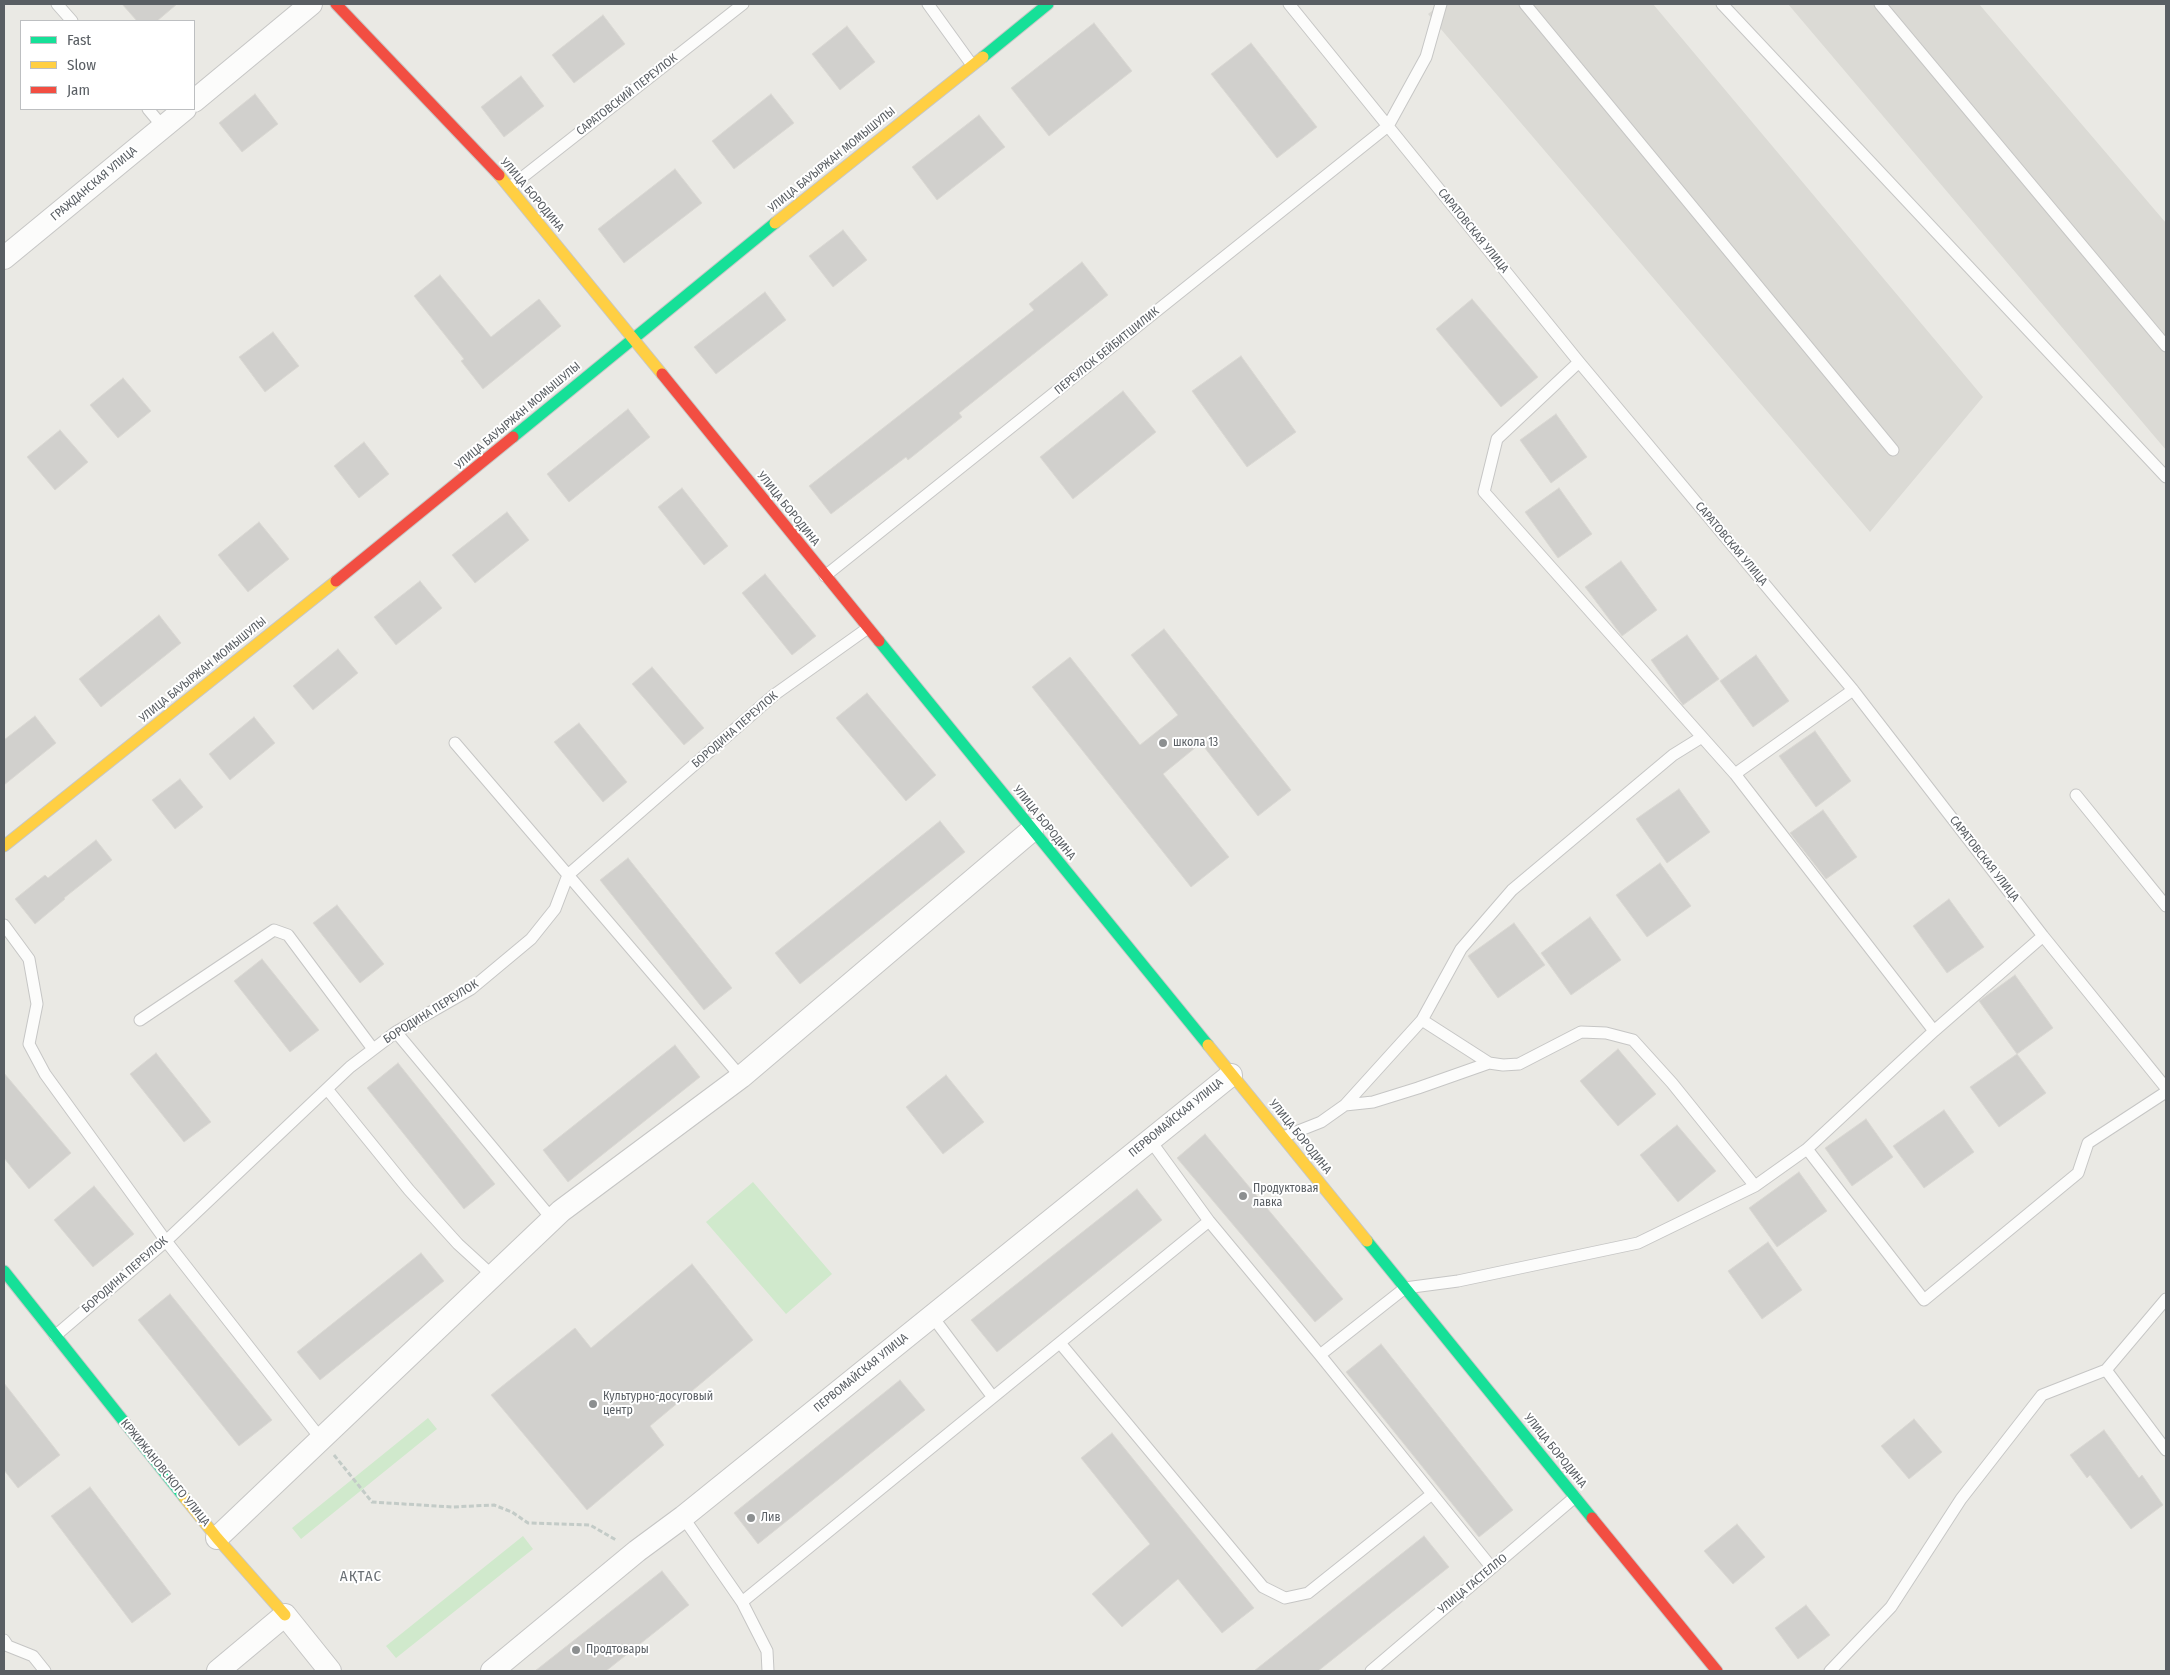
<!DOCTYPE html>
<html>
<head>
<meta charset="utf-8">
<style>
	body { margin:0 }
	#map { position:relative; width:2170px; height:1675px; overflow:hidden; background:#eae9e4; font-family:"Fira Sans Condensed",sans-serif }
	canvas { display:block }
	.frame { position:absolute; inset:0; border:5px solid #595e63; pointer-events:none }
	.legend { position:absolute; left:20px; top:20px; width:175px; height:90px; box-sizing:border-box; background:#fff; border:1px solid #bdbfc1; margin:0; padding:6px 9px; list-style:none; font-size:15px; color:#595e63 }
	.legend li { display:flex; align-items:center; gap:10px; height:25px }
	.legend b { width:25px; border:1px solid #bdbfc1 }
</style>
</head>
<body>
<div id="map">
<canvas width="2170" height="1675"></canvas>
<div class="frame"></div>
<ul class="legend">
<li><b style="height:6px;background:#16e098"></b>Fast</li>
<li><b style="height:6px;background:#ffcf43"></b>Slow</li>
<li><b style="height:6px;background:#f24e42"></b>Jam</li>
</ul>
</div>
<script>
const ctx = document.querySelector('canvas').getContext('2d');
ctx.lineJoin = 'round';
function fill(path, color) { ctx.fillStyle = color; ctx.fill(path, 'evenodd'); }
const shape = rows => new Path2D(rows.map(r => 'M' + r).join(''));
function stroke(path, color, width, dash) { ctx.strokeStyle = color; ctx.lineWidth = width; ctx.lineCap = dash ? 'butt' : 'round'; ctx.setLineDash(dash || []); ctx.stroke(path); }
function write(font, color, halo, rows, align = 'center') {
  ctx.font = font + ' "Fira Sans Condensed",sans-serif'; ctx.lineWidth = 4; ctx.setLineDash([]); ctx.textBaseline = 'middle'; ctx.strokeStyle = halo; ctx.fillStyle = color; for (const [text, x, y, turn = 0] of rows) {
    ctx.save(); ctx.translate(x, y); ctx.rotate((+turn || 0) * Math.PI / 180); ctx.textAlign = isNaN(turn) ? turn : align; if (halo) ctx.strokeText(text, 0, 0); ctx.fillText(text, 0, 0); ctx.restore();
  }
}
fill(shape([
	[1441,4,1653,4,1983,397,1870,532,1428,14],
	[1788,4,1979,4,2166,223,2166,450]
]), '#dbdad5');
fill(shape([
	[753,1182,832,1274,786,1314,706,1222],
	[428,1418,437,1429,301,1539,292,1528],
	[523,1536,533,1549,396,1658,386,1646]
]), '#d0e9cc');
const building = shape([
	[122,4,177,4,157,21,137,21,122,4],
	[603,15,625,44,574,83,552,55,603,15],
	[1094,23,1132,71,1049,136,1011,88,1094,23],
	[847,26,875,62,840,90,812,54,847,26],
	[1251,43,1317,127,1277,158,1211,74,1251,43],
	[521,76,544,106,504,137,481,107,521,76],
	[255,94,278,124,242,152,219,123,255,94],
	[771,94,794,123,734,169,712,141,771,94],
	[979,115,1005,147,937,200,912,167,979,115],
	[675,169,702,203,624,263,598,229,675,169],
	[843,230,867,260,833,287,809,256,843,230],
	[1082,262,1108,295,959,413,962,417,908,460,906,457,831,514,809,486,1034,310,1029,304,1082,262],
	[440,275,491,337,539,299,561,326,483,389,461,361,464,359,414,296,440,275],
	[765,292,786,320,716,374,694,347,765,292],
	[1472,299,1538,377,1501,407,1436,329,1472,299],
	[273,332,299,366,265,392,239,357,273,332],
	[1241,356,1296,432,1247,467,1192,391,1241,356],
	[123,378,151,411,118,438,90,405,123,378],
	[1123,391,1156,432,1073,499,1040,457,1123,391],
	[628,409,650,437,569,502,547,474,628,409],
	[1556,414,1587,457,1551,483,1520,440,1556,414],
	[60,430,88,462,55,490,27,457,60,430],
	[364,442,389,474,359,498,334,466,364,442],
	[682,488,728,546,704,565,658,507,682,488],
	[1559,488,1592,534,1558,558,1525,512,1559,488],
	[507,512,529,540,475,583,452,555,507,512],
	[259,522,289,559,248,592,218,555,259,522],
	[1621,561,1657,610,1622,636,1585,587,1621,561],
	[765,574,816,636,792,655,742,593,765,574],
	[420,581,442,608,396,645,374,617,420,581],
	[159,615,181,643,101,707,79,679,159,615],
	[1164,629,1291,790,1258,816,1201,743,1163,774,1229,857,1191,887,1032,687,1070,657,1140,745,1178,715,1131,655,1164,629],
	[1687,635,1719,679,1683,705,1651,660,1687,635],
	[338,649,358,673,313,710,293,686,338,649],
	[1756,655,1789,701,1753,727,1720,681,1756,655],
	[652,667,704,728,684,745,632,684,652,667],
	[867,693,936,775,906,801,836,718,867,693],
	[35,716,56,743,4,785,4,740,35,716],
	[254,717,275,743,230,780,209,754,254,717],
	[579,723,627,782,603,802,554,742,579,723],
	[1815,731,1851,781,1816,807,1779,756,1815,731],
	[180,779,203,807,175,829,152,800,180,779],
	[1679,789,1710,832,1667,863,1636,819,1679,789],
	[1823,810,1857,857,1826,879,1790,833,1823,810],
	[940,821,965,852,800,984,775,953,940,821],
	[96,840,112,860,64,898,65,899,35,924,15,899,45,875,48,878,96,840],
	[628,858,732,988,704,1010,600,880,628,858],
	[1660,863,1691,906,1647,937,1616,895,1660,863],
	[1949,899,1984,947,1947,973,1913,926,1949,899],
	[337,905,384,964,360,983,313,923,337,905],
	[1590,917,1621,960,1571,995,1541,953,1590,917],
	[1514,923,1545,965,1498,998,1468,956,1514,923],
	[262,959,319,1030,290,1052,234,981,262,959],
	[2015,975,2053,1028,2017,1054,1979,1001,2015,975],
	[675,1045,700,1077,568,1182,543,1150,675,1045],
	[1618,1049,1656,1094,1618,1126,1580,1081,1618,1049],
	[156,1053,211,1122,184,1142,130,1074,156,1053],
	[2017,1054,2046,1093,1999,1127,1970,1087,2017,1054],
	[398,1063,495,1184,464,1209,367,1088,398,1063],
	[4,1073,71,1153,29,1189,4,1158,4,1073],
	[946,1075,984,1122,943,1154,906,1107,946,1075],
	[1944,1110,1974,1152,1924,1188,1893,1146,1944,1110],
	[1866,1119,1893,1157,1852,1186,1825,1148,1866,1119],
	[1677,1125,1716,1171,1678,1202,1640,1155,1677,1125],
	[1205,1134,1343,1299,1315,1322,1177,1158,1205,1134],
	[1799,1172,1827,1211,1777,1247,1749,1208,1799,1172],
	[94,1186,134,1234,93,1267,54,1220,94,1186],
	[1137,1189,1162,1220,997,1352,971,1320,1137,1189],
	[1768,1242,1802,1290,1762,1319,1728,1271,1768,1242],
	[421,1253,444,1281,320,1380,297,1352,421,1253],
	[692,1264,753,1340,650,1426,664,1445,587,1510,491,1395,575,1328,591,1348,692,1264],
	[170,1294,272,1420,239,1446,138,1320,170,1294],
	[1381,1344,1513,1510,1479,1537,1346,1372,1381,1344],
	[900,1380,925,1410,758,1544,734,1513,900,1380],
	[4,1383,60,1455,18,1488,4,1470,4,1383],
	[1914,1419,1942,1452,1909,1479,1881,1446,1914,1419],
	[2104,1430,2139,1478,2142,1475,2163,1505,2131,1529,2090,1475,2087,1478,2070,1455,2104,1430],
	[1112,1433,1254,1608,1222,1633,1178,1579,1122,1627,1092,1594,1150,1544,1081,1458,1112,1433],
	[90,1487,171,1594,132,1623,51,1516,90,1487],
	[1737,1524,1765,1557,1733,1584,1704,1551,1737,1524],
	[1424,1536,1449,1567,1318,1671,1254,1671,1424,1536],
	[662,1571,689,1605,606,1671,535,1671,662,1571],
	[1806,1605,1830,1635,1798,1659,1775,1628,1806,1605]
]);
fill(building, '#d1d0cd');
stroke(building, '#dad8d3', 1);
const lane = shape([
	[57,4,72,21],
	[928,4,972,65],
	[1289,4,1579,362,1853,690,2043,936,2166,1088],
	[1525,4,1893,450],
	[1722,4,2166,477],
	[1880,4,2166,346],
	[148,109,163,127],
	[510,187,743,4],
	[1579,362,1497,439,1484,492,1735,774,1934,1031],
	[825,576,1388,126,1426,57,1441,4],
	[455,743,741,1077],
	[1735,774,1853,690],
	[2076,795,2166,906],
	[4,925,29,959,37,1004,29,1044,45,1074,166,1241,321,1439],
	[2043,936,1934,1031,1807,1149,1924,1300,2078,1173,2088,1143,2166,1092],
	[140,1020,274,930,288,935,373,1049],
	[1422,1020,1489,1063,1503,1065,1519,1064,1581,1032,1606,1033,1633,1040,1672,1083,1755,1186],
	[396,1032,552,1219],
	[327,1089,409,1190,458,1244,493,1276],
	[1345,1105,1373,1102,1418,1088,1489,1063],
	[1283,1137,1321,1122,1345,1105,1422,1020,1461,949,1512,890,1673,755,1702,737],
	[1150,1140,1209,1221,1320,1355,1492,1568],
	[2166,1299,2106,1370,2166,1450],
	[932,1316,992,1396],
	[55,1336,166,1241,350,1067,396,1032,471,989,531,939,555,909,568,875,774,695,868,628],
	[1060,1343,1263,1587,1285,1598,1308,1593,1432,1494],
	[1320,1355,1405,1288,1458,1281,1638,1243,1755,1186,1807,1149],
	[683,1517,742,1602],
	[4,1640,8,1646,33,1656,45,1671],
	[768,1671,767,1651,742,1602,1209,1221],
	[1371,1671,1575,1497],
	[1830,1671,1891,1607,1961,1499,2042,1395,2106,1370]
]);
const street = shape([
	[194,101,311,4],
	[4,258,185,109],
	[217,1538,561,1211,741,1077,1032,830],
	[218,1671,285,1615,330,1671],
	[492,1671,637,1551,683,1517,1231,1075]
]);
const fast = shape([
	[983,57,1048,4],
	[513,437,775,223],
	[879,641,1208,1045],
	[1367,1241,1592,1518],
	[4,1271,184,1497]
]);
const slow = shape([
	[499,175,662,374],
	[775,223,983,57],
	[4,846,336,581],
	[1208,1045,1367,1241],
	[184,1497,217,1538,285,1615]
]);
const jam = shape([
	[336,4,499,175],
	[662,374,879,641],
	[336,581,513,437],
	[1592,1518,1717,1671]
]);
stroke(lane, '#c6c6c5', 13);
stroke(street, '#c6c6c5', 24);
stroke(fast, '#c6c7c6', 13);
stroke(slow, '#c6c7c6', 13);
stroke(jam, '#c6c7c6', 13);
stroke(shape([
	[334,1455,372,1502,453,1507,494,1505,512,1512,528,1523,590,1525,616,1540]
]), '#c3cbc7', 3, [5, 2.5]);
stroke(lane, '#fcfcfb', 11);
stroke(street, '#fcfcfb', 22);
stroke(fast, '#16e098', 11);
stroke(slow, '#ffcf43', 11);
stroke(jam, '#f24e42', 11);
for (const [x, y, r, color] of [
	[1163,743,5,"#8c8f90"],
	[1243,1196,5,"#8c8f90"],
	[593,1404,5,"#8c8f90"],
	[751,1518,5,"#8c8f90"],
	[576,1650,5,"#8c8f90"]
]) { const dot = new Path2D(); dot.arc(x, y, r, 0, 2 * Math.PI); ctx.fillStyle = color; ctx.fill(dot); stroke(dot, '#fff', 2); }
write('12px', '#595e63', '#fff', [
	["САРАТОВСКИЙ ПЕРЕУЛОК",627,95,-38],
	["УЛИЦА БАУЫРЖАН МОМЫШУЛЫ",832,160,-39],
	["ГРАЖДАНСКАЯ УЛИЦА",94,184,-40],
	["УЛИЦА БОРОДИНА",532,195,50],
	["САРАТОВСКАЯ УЛИЦА",1473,231,51],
	["ПЕРЕУЛОК БЕЙБИТШИЛИК",1107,351,-39],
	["УЛИЦА БАУЫРЖАН МОМЫШУЛЫ",518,416,-40],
	["УЛИЦА БОРОДИНА",788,509,51],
	["САРАТОВСКАЯ УЛИЦА",1731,544,50],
	["УЛИЦА БАУЫРЖАН МОМЫШУЛЫ",203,670,-39],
	["БОРОДИНА ПЕРЕУЛОК",735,730,-41],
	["УЛИЦА БОРОДИНА",1044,823,51],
	["САРАТОВСКАЯ УЛИЦА",1984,859,52],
	["БОРОДИНА ПЕРЕУЛОК",431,1012,-32],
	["ПЕРВОМАЙСКАЯ УЛИЦА",1176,1118,-39],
	["УЛИЦА БОРОДИНА",1300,1137,51],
	["БОРОДИНА ПЕРЕУЛОК",125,1275,-41],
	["ПЕРВОМАЙСКАЯ УЛИЦА",861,1373,-39],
	["УЛИЦА БОРОДИНА",1555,1451,51],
	["КРЖИЖАНОВСКОГО УЛИЦА",165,1473,51],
	["УЛИЦА ГАСТЕЛЛО",1473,1584,-40]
]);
write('12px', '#595e63', '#fff', [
	["школа 13",1173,743],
	["Продуктовая",1253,1189],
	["лавка",1253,1203],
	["Культурно-досуговый",603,1397],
	["центр",603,1411],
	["Лив",761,1518],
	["Продтовары",586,1650]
], 'left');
ctx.letterSpacing = '1px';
write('15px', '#6a7075', '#fff', [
	["АҚТАС",361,1577]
]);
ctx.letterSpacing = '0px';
</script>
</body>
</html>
